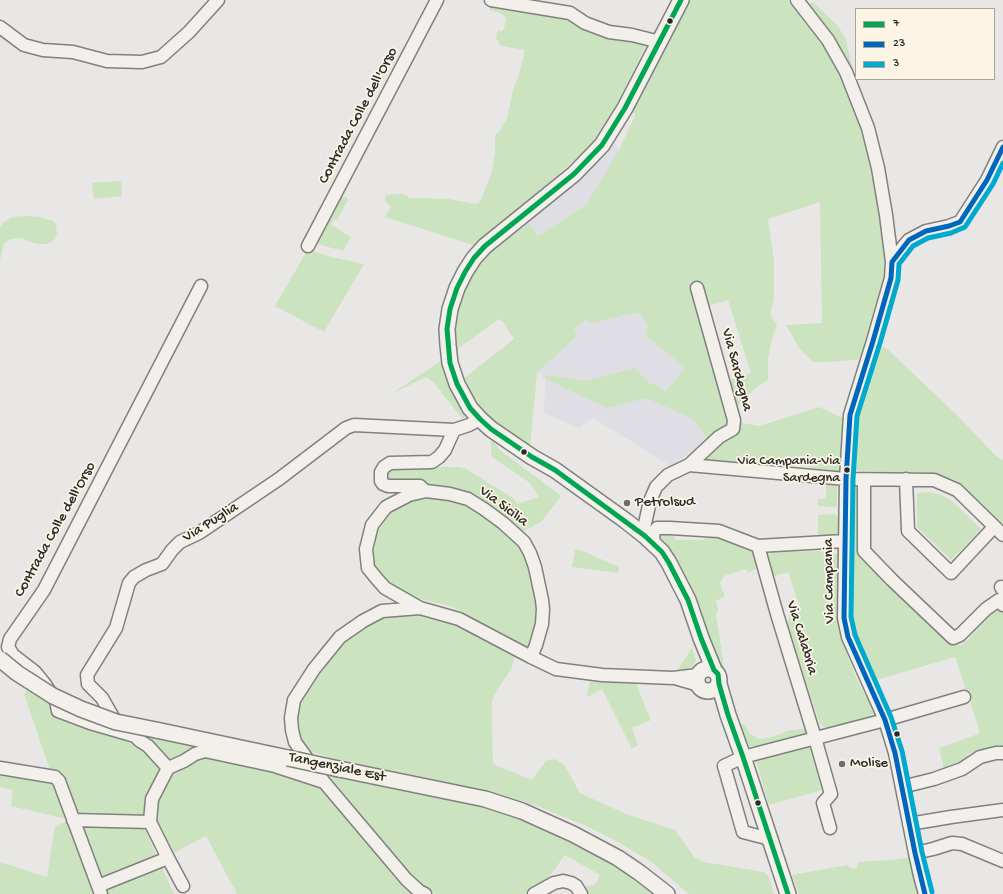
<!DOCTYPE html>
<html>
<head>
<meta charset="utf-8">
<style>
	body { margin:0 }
	#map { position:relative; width:1003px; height:894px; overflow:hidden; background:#e9e7e5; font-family:"Gochi Hand",sans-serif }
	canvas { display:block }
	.legend { position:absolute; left:855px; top:8px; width:140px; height:72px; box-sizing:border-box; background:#fcf5e5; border:1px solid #a8a49b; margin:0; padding:5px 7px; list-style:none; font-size:12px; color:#2b2b2b }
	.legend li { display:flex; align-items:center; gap:8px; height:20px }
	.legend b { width:20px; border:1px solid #a8a49b }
</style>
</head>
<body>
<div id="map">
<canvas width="1003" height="894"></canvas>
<ul class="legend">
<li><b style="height:5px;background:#00a651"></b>7</li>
<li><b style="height:5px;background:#0065bd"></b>23</li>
<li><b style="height:5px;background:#00a9ce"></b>3</li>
</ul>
</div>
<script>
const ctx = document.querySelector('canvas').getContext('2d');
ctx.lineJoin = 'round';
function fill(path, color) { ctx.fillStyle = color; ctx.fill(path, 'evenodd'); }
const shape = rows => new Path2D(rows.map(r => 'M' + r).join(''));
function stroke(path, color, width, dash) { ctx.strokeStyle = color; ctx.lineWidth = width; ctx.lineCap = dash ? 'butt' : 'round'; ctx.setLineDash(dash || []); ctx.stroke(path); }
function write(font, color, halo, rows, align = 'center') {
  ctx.font = font + ' "Gochi Hand",sans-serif'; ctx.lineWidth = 3.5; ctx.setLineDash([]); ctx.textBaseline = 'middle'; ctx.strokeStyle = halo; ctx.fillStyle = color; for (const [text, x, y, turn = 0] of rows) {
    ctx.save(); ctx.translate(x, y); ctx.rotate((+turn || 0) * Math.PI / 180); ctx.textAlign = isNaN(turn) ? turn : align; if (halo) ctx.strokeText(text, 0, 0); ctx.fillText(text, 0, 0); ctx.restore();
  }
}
fill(shape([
	[613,137,619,150,586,205,538,236,529,223],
	[640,313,648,325,646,336,685,368,665,392,656,384,650,384,635,368,585,381,548,375,608,408,646,398,693,419,708,440,671,466,593,418,579,428,544,413,545,379,537,373,577,336,572,330,585,320]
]), '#dedee4');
fill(shape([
	[687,0,788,0,797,9,813,2,838,26,846,40,854,76,847,83,858,111,876,186,888,271,862,359,830,362,813,362,799,348,786,325,822,323,820,202,768,219,774,260,774,299,770,314,777,326,773,335,768,358,768,380,755,388,738,406,742,423,759,426,819,407,845,419,841,470,835,472,799,465,789,464,786,467,703,460,708,440,693,419,646,398,608,408,545,379,548,375,585,381,635,368,650,384,656,384,665,392,685,368,646,336,648,325,640,313,624,315,592,323,585,320,573,330,577,336,537,373,530,447,483,415,477,402,467,388,463,379,514,339,504,323,499,319,456,350,455,327,460,298,471,275,493,250,529,223,538,236,586,205,619,150,635,116,633,109,647,79],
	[728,300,751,373,726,381,704,307],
	[490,4,568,18,647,43,604,129,596,141,502,224,472,253,473,245,385,217,391,206,386,202,385,197,387,195,396,194,402,194,408,196,409,198,448,199,477,204,480,201,485,190,492,171,495,154,495,139,496,133,498,133,500,130,507,118,513,90,520,71,525,50,501,46,496,38,498,30,502,31,504,29,506,18,500,13,489,10],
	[121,181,122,196,94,199,92,183],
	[343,197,347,198,348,200,337,220,334,219,331,225,351,237,343,251,321,245,317,242,315,237,337,198],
	[28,216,39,217,53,221,56,225,57,234,54,240,48,244,40,244,30,242,21,238,11,239,4,243,0,260,0,228,4,222,12,217],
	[308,249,331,257,364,264,324,332,275,306],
	[878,347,886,348,958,416,996,456,1003,460,1003,525,957,481,936,475,851,470,854,421,875,351],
	[441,361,443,371,449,385,456,398,468,415,463,419,433,382,426,377,391,394],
	[491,440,497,444,497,448,561,496,541,522,520,533,482,503,386,482,385,471,396,467,459,467,466,469,514,499,517,504,539,497,530,483,491,456],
	[826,484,837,485,837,506,834,507,818,506,818,499,826,499],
	[853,485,860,485,861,553,954,644,961,645,969,639,975,631,994,611,1003,611,1003,748,991,747,967,754,968,760,964,764,944,769,939,748,978,734,979,729,955,657,873,681,857,643,851,624],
	[931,492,944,496,954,503,981,529,951,560,917,527,917,493],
	[431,496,457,500,473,506,516,540,524,553,532,570,539,613,535,629,529,646,521,646,453,607,420,599,404,594,391,586,374,567,369,550,373,534,383,517,396,507,418,499],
	[835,514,838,517,838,539,822,539,818,535,818,515],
	[661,534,673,534,676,540,703,540,707,536,712,535,752,552,756,557,757,568,748,573,746,569,724,576,720,583,725,596,716,601,718,609,716,615,729,698,709,634,694,596,684,574,657,540,657,536],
	[578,549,619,567,618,573,572,567,575,550],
	[818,551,833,552,838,555,839,562,838,602,838,620,841,638,854,673,861,688,875,710,876,715,872,720,828,729,820,724,787,626,788,621,790,615,799,612,800,608,788,572,771,577,768,559,769,554,774,552],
	[396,615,422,615,443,620,459,626,515,657,511,669,499,687,492,700,492,725,493,764,532,780,546,761,555,759,565,766,580,793,626,814,675,830,694,857,704,862,764,872,769,877,774,894,689,894,650,861,620,843,586,826,535,805,494,794,389,770,336,759,312,752,302,741,299,731,296,718,298,708,304,693,337,648,350,636,370,623],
	[692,648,696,660,693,666,686,670,677,671],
	[590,682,636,684,651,720,632,728,638,745,632,749,602,689,588,697,587,694],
	[29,688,83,715,307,769,364,838,397,881,413,894,237,894,206,836,174,853,155,819,74,815,51,773,24,694],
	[738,722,745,725,749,733,759,739,768,738,781,734,786,731,802,729,806,730,807,736,771,746,749,746,745,742],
	[809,746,822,790,769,805,756,761],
	[0,772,52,779,57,783,98,894,0,894,0,862,47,877,55,826,70,820,11,806,13,790,0,787],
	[326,772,440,796,492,809,506,813,557,834,586,848,621,868,655,894,588,894,584,886,595,885,600,875,565,855,549,877,532,890,522,894,436,894,421,884,410,875],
	[77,822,143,825,174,894,104,894],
	[911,857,920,894,799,894,792,875,847,865,853,869,857,868,858,862,891,860]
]), '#cbe3be');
const minor = shape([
	[491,0,570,13,585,23,609,32,632,35,660,42],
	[797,0,828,40,846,72,868,128,878,168,886,215,892,262],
	[0,27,24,45,43,50,73,52,107,61,142,62,161,57,189,32,218,0],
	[308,246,437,0],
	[201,286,44,590,10,639,8,647,13,655,35,672,44,683,56,701,58,711,90,723,135,736,140,741,148,746,168,768,184,761,195,754,205,751,275,766,324,782],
	[689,465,719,437,733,429,734,420,697,288],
	[864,479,864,551,892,580,953,638,960,635,986,609,999,600,1003,605],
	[906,479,908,531,951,573,994,527],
	[425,491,420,486,388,486,383,484,381,481,381,472,384,467,390,463,432,462,439,457,445,450,454,430],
	[647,540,645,536,644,528,650,501,656,487,668,475,689,465,846,479,934,480,957,490,1003,535],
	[654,544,653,536,654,532,657,528,670,528,719,531,758,546,844,541],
	[758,546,777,614,815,738,831,794,823,803,830,828],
	[1001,587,1003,590],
	[420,608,382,611,363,621,340,637,314,669,294,700,291,718,292,730,295,742,324,782,406,879,419,891,425,894],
	[531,657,536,645,542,624,543,609,542,600,535,567,530,553,524,542,503,523,484,509,468,499,450,494,426,491,409,495,386,507,372,525,366,549,368,568,377,579,385,588,420,608,459,619,531,657,556,669,602,675,673,678,698,675],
	[678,679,699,685],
	[118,726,102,698,88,684,87,675,116,628,129,583,134,577,146,570,162,564,172,550,180,542,199,533,279,479,346,428,354,425,454,430,469,425,480,419],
	[0,768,55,777,59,781,101,894],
	[168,768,152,799,150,822,168,858,183,886],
	[902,787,934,779,962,769,980,757,996,753,1003,753],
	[73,820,150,822],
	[909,824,951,817,1003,810],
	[770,839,743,832,724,766,743,757,885,720,964,697],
	[915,853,933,849,952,843,962,844,1003,861],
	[98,886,168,858],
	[534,894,554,883,563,881,571,883,576,886,581,894],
	[925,894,920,876,915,853,895,753,885,720,848,637,844,618,846,479,850,415,873,341,891,278,892,262,903,247,909,240,926,231,949,226,960,222,987,180,1003,147]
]);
const major = shape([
	[681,0,625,108,602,145,574,174,485,246,474,258,465,272,457,288,450,309,447,329,448,345,450,363,457,384,470,408,480,419,491,429,532,457,555,470,626,521,645,536,662,552,669,563,688,600,701,638,714,670],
	'697 680a11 11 0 1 1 22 0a11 11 0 1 1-22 0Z',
	[719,684,728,715,743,757,788,894],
	[156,730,288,758],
	[339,769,485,799,522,811,573,834,618,858,640,873,667,894]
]);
stroke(minor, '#80807f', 15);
stroke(major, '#80807f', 18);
stroke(minor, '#f3f0eb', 12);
stroke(major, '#f3f0eb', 15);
const majorBridge = shape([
	[0,659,17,673,53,696,81,709,116,722,156,730],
	[288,758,339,769]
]);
stroke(majorBridge, '#80807f', 18, []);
stroke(majorBridge, '#f3f0eb', 15);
stroke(shape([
	[681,0,625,108,602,145,574,174,485,246,474,258,465,272,457,288,450,309,447,329,450,363,457,384,470,408,480,419,491,429,532,457,555,470,645,536,662,552,669,563,688,600,701,638,714,670,718,674,719,684,728,715,743,757,788,894]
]), '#00a651', 5);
stroke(shape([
	[925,894,915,853,895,753,885,720,848,637,844,618,846,479,850,415,873,341,891,278,892,262,909,240,926,231,949,226,960,222,987,180,1003,147]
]), '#0065bd', 5);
stroke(shape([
	[932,892,922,852,902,751,891,717,855,635,851,617,853,479,857,416,880,343,898,280,899,264,913,246,928,238,951,233,965,227,993,184,1003,163]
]), '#00a9ce', 5);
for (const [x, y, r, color] of [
	[670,21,3.5,"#2b2b2b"],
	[524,452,3.5,"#2b2b2b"],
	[847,470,3.5,"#2b2b2b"],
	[627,503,4,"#6e6d6c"],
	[897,734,3.5,"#2b2b2b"],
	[842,764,4,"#6e6d6c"],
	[758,803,3.5,"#2b2b2b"]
]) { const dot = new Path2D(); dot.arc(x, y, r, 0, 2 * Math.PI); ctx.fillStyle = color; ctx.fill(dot); stroke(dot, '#fcf5e5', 1.5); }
write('14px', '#2b2b2b', '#fcf5e5', [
	["Via Campania-Via",840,462],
	["Sardegna",840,479]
], 'right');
write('15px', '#2b2b2b', '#fcf5e5', [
	["Contrada Colle dell'Orso",359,116,-62],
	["Via Sardegna",736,370,75],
	["Via Sicilia",503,507,37],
	["Via Puglia",211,523,-32],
	["Contrada Colle dell'Orso",56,530,-61],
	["Via Campania",830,581,-91],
	["Via Calabria",801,638,73],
	["Tangenziale Est",337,768,12]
]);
write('15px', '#2b2b2b', '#fcf5e5', [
	["Petrolsud",635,503],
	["Molise",850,764]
], 'left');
</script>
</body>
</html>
